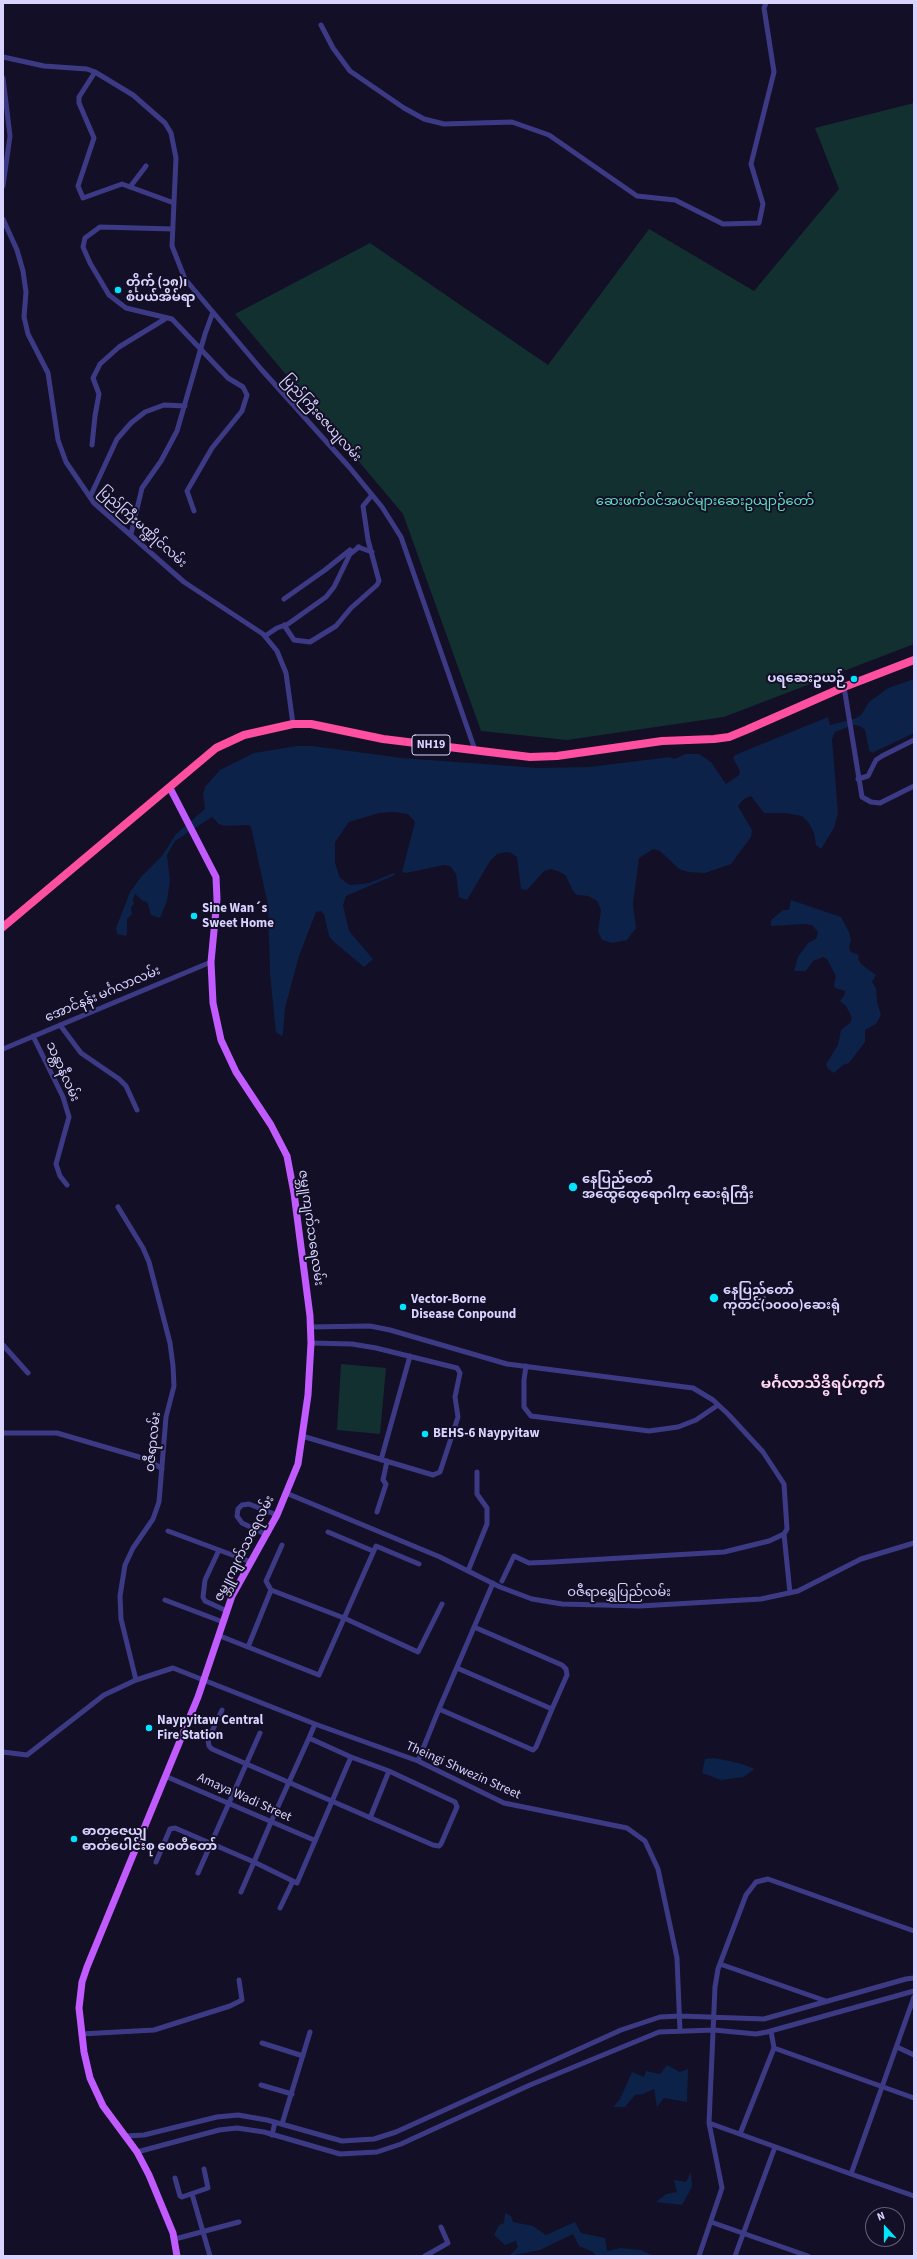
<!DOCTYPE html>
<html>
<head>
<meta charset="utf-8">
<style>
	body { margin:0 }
	#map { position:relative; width:917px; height:2259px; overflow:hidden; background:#130f26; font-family:"Source Sans 3",sans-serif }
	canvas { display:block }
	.frame { position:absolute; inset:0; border:4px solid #d9d4ff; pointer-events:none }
	.north { position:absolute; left:865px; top:2207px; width:40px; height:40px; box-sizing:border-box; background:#130f26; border:1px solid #625e7d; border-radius:50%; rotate:339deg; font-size:11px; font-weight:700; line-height:16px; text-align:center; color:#d9d4ff }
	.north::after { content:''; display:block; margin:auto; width:14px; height:18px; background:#00e5ff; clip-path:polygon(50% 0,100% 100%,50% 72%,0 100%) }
</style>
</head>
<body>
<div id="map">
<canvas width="917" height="2259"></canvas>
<div class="frame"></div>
<div class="north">N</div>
</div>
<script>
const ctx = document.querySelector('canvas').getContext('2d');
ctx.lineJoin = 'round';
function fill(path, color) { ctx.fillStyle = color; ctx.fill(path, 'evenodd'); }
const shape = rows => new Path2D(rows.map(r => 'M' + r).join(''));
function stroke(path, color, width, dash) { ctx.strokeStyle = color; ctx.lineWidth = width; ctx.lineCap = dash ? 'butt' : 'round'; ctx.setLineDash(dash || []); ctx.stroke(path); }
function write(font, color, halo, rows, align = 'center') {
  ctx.font = font + ' "Source Sans 3","Noto Sans Myanmar",sans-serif'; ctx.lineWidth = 4; ctx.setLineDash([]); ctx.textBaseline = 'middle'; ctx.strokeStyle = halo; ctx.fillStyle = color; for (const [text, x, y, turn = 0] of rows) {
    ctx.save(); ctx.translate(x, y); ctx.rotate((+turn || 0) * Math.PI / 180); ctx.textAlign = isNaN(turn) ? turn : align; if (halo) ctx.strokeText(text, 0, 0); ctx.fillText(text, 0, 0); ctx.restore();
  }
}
fill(shape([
	[914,103,914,644,724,717,567,740,481,731,403,514,235,314,370,243,548,365,649,229,754,291,839,189,815,128],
	[341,1364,386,1368,380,1434,337,1430]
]), '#12302f');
fill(shape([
	[914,679,914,733,872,753,869,750,865,730,860,726,853,725,835,732,832,739,838,813,834,828,821,849,816,845,814,833,809,823,802,816,785,813,764,813,751,796,744,799,738,806,752,830,751,837,731,864,705,873,688,872,679,869,660,851,653,849,639,858,633,904,636,928,627,940,612,943,602,940,598,931,601,910,597,901,588,896,577,895,573,891,566,876,560,872,551,869,544,871,527,890,521,889,517,857,511,853,506,852,497,854,490,861,467,900,459,897,456,874,450,866,444,865,406,873,402,872,415,822,408,814,394,812,379,813,349,822,335,842,335,863,340,878,350,885,369,883,394,873,395,875,346,896,343,905,349,931,373,959,364,967,333,941,329,936,324,914,321,911,316,912,299,956,285,1008,283,1034,281,1036,276,1032,275,1024,270,973,268,905,251,827,248,825,225,826,219,824,212,817,175,841,167,855,170,881,167,901,160,918,151,915,147,902,143,901,135,894,133,899,134,904,131,907,132,914,127,919,127,934,125,936,117,934,116,928,130,892,141,877,162,856,176,834,205,809,203,794,205,787,220,770,254,753,297,746,312,746,402,758,538,768,589,767,670,757,674,759,686,754,699,754,711,762,726,784,739,775,740,771,733,758,735,755,828,717,830,725,854,719,861,715,869,702,888,688],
	[791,900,841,917,849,932,851,940,849,948,851,952,859,955,858,959,861,964,876,975,872,982,876,988,877,1002,881,1015,876,1024,865,1030,865,1042,855,1055,849,1063,843,1065,834,1073,828,1069,826,1064,838,1045,841,1030,850,1023,852,1018,846,1006,840,1001,845,994,845,991,835,988,834,984,836,976,827,959,823,957,813,961,806,971,794,971,798,957,808,943,816,939,818,932,812,925,804,924,771,926,771,920,783,910,789,910],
	[714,1758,739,1763,755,1769,743,1777,721,1780,702,1773,705,1759],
	[667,2065,680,2072,688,2069,687,2102,664,2098,657,2107,654,2089,643,2094,635,2095,625,2107,613,2107,620,2099,632,2072,644,2077,646,2071,660,2074],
	[691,2172,692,2187,682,2205,656,2202,666,2194,677,2192,674,2180,686,2182],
	[505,2213,511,2216,513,2222,533,2226,546,2235,575,2222,581,2233,605,2238,607,2251,621,2248,641,2250,654,2256,596,2256,593,2252,579,2246,573,2234,540,2250,509,2256,518,2247,516,2241,505,2245,494,2235,499,2225,504,2223]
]), '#0c2248');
stroke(shape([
	[321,25,333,48,350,71,404,108,424,119,444,124,512,122,549,135,637,196,675,200,723,224,759,223,763,204,751,164,774,72,764,8,766,3],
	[3,57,44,66,87,69,95,72,133,95,165,123,171,133,176,158,172,246,185,279,261,369,350,468,382,507,401,537,475,750],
	[95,72,79,97,79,103,94,138,78,186,83,198,122,184,174,203],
	[3,78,10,136,3,186],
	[130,187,146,166],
	[3,219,17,250,23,271,26,292,24,317,28,334,48,373,58,440,66,462,94,503,184,582,263,634,277,651,286,673,293,724],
	[173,229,100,227,85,238,83,247,90,263,109,295,126,308,172,319,228,378,243,387,247,395,242,411,212,448,187,491,194,511],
	[92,445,95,416,99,394,93,378,100,364,119,347,165,319],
	[90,497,117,439,131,423,145,412,164,405,185,406],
	[131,534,142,488,161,461,177,431,205,334,213,312],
	[358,547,372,552],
	[284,599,325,570,350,550],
	[284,625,294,640,310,642,336,626,351,608,377,585,379,581,368,540,363,506,372,495],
	[265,636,277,628,288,624,326,597,334,587,350,554,359,547],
	[844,687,862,797,871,802,880,803,914,786],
	[858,779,868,776,876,760,882,756,914,740],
	[60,1025,81,1053,119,1079,126,1086,137,1110],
	[33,1036,63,1097,69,1117,56,1164,60,1176,67,1185],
	[3,1049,211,962],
	[118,1207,143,1248,149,1262,170,1343,173,1366,174,1386,166,1417,159,1502,153,1519,133,1548,125,1565,120,1596,121,1619,136,1680],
	[310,1327,370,1326,390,1330,507,1364,693,1388,713,1400,728,1414,763,1452,784,1484,787,1529,784,1534,769,1541,724,1552,553,1562,529,1563,514,1556,502,1581],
	[3,1345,28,1373],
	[526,1366,524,1380,524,1407,531,1416,539,1417,649,1431,678,1427,696,1420,718,1405],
	[3,1433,57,1433,139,1457,152,1462,162,1469],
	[302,1436,433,1475,440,1472,458,1417,455,1397,460,1373,457,1368,376,1348,352,1344,311,1343],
	[381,1460,410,1356],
	[286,1493,440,1557,500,1587,532,1599,562,1604,640,1606,761,1599,798,1591,861,1559,914,1543],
	[377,1512,386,1484,383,1480,387,1461],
	[168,1531,219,1550,205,1580,203,1597,205,1601,227,1611],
	[328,1532,373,1551],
	[784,1534,790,1593],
	[267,1535,242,1523,237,1516,238,1509,242,1505,249,1504,277,1515],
	[219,1550,251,1562],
	[468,1571,487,1524,487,1508,477,1494,477,1472],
	[271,1590,344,1618,418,1652,442,1604],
	[165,1600,223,1622],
	[220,1636,319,1675,376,1546,419,1564],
	[248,1647,271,1590,266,1581,282,1545],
	[457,1668,552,1709,567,1675,566,1669,562,1665,474,1627],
	[439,1709,493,1583],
	[222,1710,208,1740,209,1746,212,1749,433,1845,439,1846,441,1844,457,1807,455,1802,389,1771,351,1757],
	[309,1738,315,1724],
	[3,1752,27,1755,104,1695,136,1680,173,1668,315,1724,418,1761,504,1803,627,1828,645,1841,658,1869,677,1958,680,2031],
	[418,1761,439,1709,533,1750,536,1747,552,1709],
	[165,1776,314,1840],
	[370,1818,389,1771],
	[156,1862,170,1829,175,1828,254,1862,297,1883,351,1757,309,1738,271,1822,254,1862,241,1892],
	[198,1873,260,1733],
	[280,1908,293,1881],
	[914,1931,768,1879,756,1882,746,1895,718,1969,715,1987,709,2123,851,2174,914,1997],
	[720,1964,826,2001],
	[81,2034,154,2030,230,2006,242,2000,239,1980],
	[262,2043,303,2056],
	[897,2047,914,2055],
	[774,2048,914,2098],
	[261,2085,292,2094],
	[282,2124,310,2032],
	[740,2134,774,2048,771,2031],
	[272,2135,275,2122],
	[126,2136,144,2135,217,2117,238,2115,267,2120,342,2141,374,2139,396,2132,621,2030,660,2017,680,2016,764,2019,906,1979,914,1978],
	[137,2152,219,2130,237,2128,264,2132,340,2154,377,2152,401,2144,530,2085,659,2032,714,2030,756,2034,767,2032,914,1991],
	[851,2174,914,2196],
	[175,2178,180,2196,182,2197,208,2188,204,2169],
	[192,2194,210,2256],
	[711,2222,808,2256],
	[175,2239,239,2222],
	[425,2256,448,2243,441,2227],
	[699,2256,722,2188,709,2123],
	[735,2256,775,2147]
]), '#3d3a85', 5);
stroke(shape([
	[170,788,216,877,217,899,211,962,213,1003,221,1040,236,1072,271,1125,287,1156,294,1193,310,1316,311,1343,308,1395,298,1464,277,1515,232,1596,198,1697,87,1967,82,1982,79,2008,84,2052,90,2078,103,2106,137,2152,149,2175,173,2233,177,2256]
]), '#c25bff', 7);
stroke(shape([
	[3,927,216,748,244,735,293,724,311,724,383,739,530,757,557,756,662,741,714,739,729,737,746,730,844,687,914,660]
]), '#ff4fa3', 8);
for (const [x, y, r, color] of [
	[118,290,4,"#00e5ff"],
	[854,679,4,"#00e5ff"],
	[194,916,4,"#00e5ff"],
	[573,1187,5,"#00e5ff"],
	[714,1298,5,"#00e5ff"],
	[403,1307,4,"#00e5ff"],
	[425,1434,4,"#00e5ff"],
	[149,1728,4,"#00e5ff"],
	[74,1839,4,"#00e5ff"]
]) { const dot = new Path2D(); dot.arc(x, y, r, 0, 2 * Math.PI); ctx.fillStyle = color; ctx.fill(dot); stroke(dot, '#130f26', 1.5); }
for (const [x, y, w] of [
	[431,745,38]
]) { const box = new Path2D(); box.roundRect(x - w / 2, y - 10, w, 20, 3); ctx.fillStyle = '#130f26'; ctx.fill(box); stroke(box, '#d9d4ff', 1); }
write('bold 12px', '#d9d4ff', null, [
	["NH19",431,745]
]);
write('bold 13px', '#d9d4ff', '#130f26', [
	["တိုက် (၁၈)၊",126,283],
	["စံပယ်အိမ်ရာ",126,298],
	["ပရဆေးဥယဉ်",846,679,"right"],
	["Sine Wan´s",202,909],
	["Sweet Home",202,924],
	["နေပြည်တော်",582,1180],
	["အထွေထွေရောဂါကု ဆေးရုံကြီး",582,1195],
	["နေပြည်တော်",723,1291],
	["ကုတင်(၁၀၀၀)ဆေးရုံ",723,1306],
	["Vector-Borne",411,1300],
	["Disease Conpound",411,1315],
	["BEHS-6 Naypyitaw",433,1434],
	["Naypyitaw Central",157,1721],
	["Fire Station",157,1736],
	["ဓာတုဇေယျ",82,1832],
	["ဓာတ်ပေါင်းစု စေတီတော်",82,1847]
], 'left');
write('13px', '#d9d4ff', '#130f26', [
	["ပြည်ကြီးဇေယျလမ်း",321,419,48],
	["ပြည်ကြီးမဏ္ဍိုင်လမ်း",142,528,42],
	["အောင်နန်း မင်္ဂလာလမ်း",103,995,-23],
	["သန္တာနီလမ်း",62,1072,66],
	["ဇမ္ဘူကျက်သရေလမ်း",310,1228,82],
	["ဝဇီရာလမ်း",154,1442,-84],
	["ဇမ္ဘူကျက်သရေလမ်း",245,1549,-63],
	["ဝဇီရာရွှေပြည်လမ်း",619,1593],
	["Theingi Shwezin Street",463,1771,24],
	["Amaya Wadi Street",244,1798,24]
]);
write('13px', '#5fe0c0', '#130f26', [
	["ဆေးဖက်ဝင်အပင်များဆေးဥယျာဉ်တော်",705,502]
]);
write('bold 15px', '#ffd6f0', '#130f26', [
	["မင်္ဂလာသိဒ္ဓိရပ်ကွက်",823,1385]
]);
</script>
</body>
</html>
